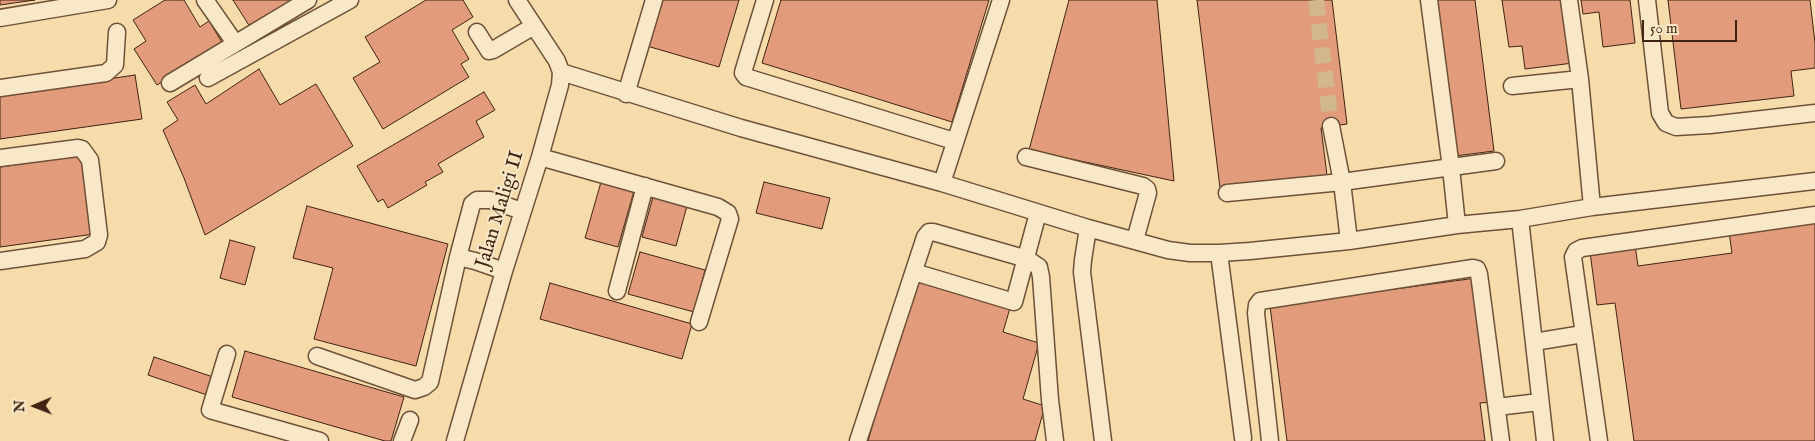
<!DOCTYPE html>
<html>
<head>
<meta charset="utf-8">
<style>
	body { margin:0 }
	#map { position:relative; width:1815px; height:441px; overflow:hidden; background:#f6dbab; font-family:"IM FELL English",serif }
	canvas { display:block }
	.north { position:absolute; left:10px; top:381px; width:50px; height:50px; -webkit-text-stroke:4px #f9e8c8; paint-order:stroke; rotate:269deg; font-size:14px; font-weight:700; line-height:20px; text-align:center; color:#402312 }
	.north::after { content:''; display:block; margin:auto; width:18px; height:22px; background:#402312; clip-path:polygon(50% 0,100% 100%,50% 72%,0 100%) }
	.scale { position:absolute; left:1642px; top:20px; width:95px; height:22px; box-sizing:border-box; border:2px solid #402312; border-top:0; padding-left:6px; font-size:15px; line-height:18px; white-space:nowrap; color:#402312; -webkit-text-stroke:4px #f9e8c8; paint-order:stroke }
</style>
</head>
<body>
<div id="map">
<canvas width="1815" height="441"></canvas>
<div class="north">N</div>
<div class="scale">50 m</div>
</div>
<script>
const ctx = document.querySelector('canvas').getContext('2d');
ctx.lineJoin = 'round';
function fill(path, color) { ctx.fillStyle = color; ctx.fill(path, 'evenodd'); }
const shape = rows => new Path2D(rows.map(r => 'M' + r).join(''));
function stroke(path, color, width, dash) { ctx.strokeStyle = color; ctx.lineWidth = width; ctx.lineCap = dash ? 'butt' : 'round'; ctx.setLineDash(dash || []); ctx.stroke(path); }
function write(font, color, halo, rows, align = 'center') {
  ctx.font = font + ' "IM FELL English",serif'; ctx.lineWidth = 4; ctx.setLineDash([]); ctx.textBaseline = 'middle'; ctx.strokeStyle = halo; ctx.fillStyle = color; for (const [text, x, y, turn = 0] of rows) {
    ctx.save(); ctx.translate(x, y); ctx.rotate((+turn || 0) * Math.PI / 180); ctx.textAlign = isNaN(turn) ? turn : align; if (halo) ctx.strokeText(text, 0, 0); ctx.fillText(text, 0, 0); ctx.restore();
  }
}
const building = shape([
	[0,0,35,0,0,5,0,0],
	[165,0,184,0,200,27,209,21,223,44,157,85,134,49,146,41,133,20,165,0],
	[233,0,293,0,250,27,233,0],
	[426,0,463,0,473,17,452,30,469,59,461,64,469,77,383,129,353,78,380,62,365,37,426,0],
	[661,0,739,0,719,67,647,46,661,0],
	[781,0,989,0,952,122,762,63,781,0],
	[1069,0,1157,0,1174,181,1029,150,1069,0],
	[1197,0,1332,0,1347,124,1321,128,1327,175,1220,188,1197,0],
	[1435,0,1475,0,1494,151,1455,156,1435,0],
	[1502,0,1564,0,1573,63,1525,69,1522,46,1509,47,1502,0],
	[1581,0,1630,0,1635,43,1603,47,1599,12,1583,14,1581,0],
	[1668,0,1810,0,1815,43,1815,68,1791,71,1794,96,1681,109,1668,0],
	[259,69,280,105,316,84,353,146,205,235,184,178,163,130,178,120,167,102,195,85,206,104,259,69],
	[135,75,142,119,0,139,0,95,135,75],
	[484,92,495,110,476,121,484,137,438,164,443,172,425,182,427,185,388,208,383,199,378,202,357,166,484,92],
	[83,155,94,234,0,247,0,167,83,155],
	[601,182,634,191,618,247,585,238,601,182],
	[764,182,830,198,822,229,756,213,764,182],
	[653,197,687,206,676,246,642,237,653,197],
	[307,206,448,244,416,366,314,339,333,268,293,258,307,206],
	[1815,220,1815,441,1634,441,1615,303,1597,305,1590,252,1635,245,1638,266,1732,253,1729,232,1815,220],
	[230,240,255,247,245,285,220,278,230,240],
	[640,252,705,270,694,312,628,294,640,252],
	[1476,278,1492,402,1480,403,1485,441,1287,441,1270,306,1476,278],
	[915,279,1010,308,1003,332,1039,343,1023,399,1045,406,1035,441,868,441,915,279],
	[550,283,692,324,682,359,540,319,550,283],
	[245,351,404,397,391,441,385,441,232,397,245,351],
	[154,357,213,377,207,395,148,375,154,357]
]);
fill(building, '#e39c7b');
stroke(building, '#402312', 1);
stroke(shape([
	[1316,0,1331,126]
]), '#d2b68c', 16, [16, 8]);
const minor = shape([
	[205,0,235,43],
	[765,0,744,69,743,73,746,77,954,141],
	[1429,0,1451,168,1457,225],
	[1569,0,1580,79,1592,207],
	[1647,0,1660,113,1666,123,1676,127,1710,125,1815,113],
	[0,18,108,0],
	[477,32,489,51,493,50,534,26],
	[561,72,741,128,942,183,1088,228,1168,250,1190,253,1219,253,1250,251,1349,241,1457,225,1520,219,1592,207,1815,181],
	[208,78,350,0],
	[170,83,308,0],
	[1512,86,1580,79],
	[0,88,106,73,115,65,117,32],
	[626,94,654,0],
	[1331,126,1342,182,1349,241],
	[540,157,718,207,728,213,730,219,699,322],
	[1026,157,1143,186,1147,189,1148,193,1135,240],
	[0,158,78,148,82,149,90,160,99,235,97,242,85,249,0,261],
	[942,183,1001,0],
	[1227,193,1342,182,1496,161],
	[1520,219,1545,441],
	[1088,228,1083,260,1082,272,1103,441],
	[1219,253,1243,438],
	[458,257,472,204,477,200,490,200,522,211],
	[914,272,1014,302,1038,213],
	[617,291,645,186],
	[1534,342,1583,334],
	[227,354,210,410,320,441],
	[317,356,415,390,424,387,430,382,458,257,475,261,504,271],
	[1497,407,1539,402],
	[402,441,410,420],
	[455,441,504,271,540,157,560,85,561,72,557,61,517,0],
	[858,441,925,237,929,232,933,232,1027,259,1039,267,1041,277,1050,400,1055,441],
	[1270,441,1256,313,1257,305,1260,301,1473,268,1477,269,1479,274,1501,441],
	[1599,441,1573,257,1576,251,1582,248,1815,215]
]);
stroke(minor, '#6e5138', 19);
stroke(minor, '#f9e8c8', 16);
write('20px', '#402312', '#f9e8c8', [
	["Jalan Maligi II",501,210,-73]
]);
</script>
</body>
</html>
